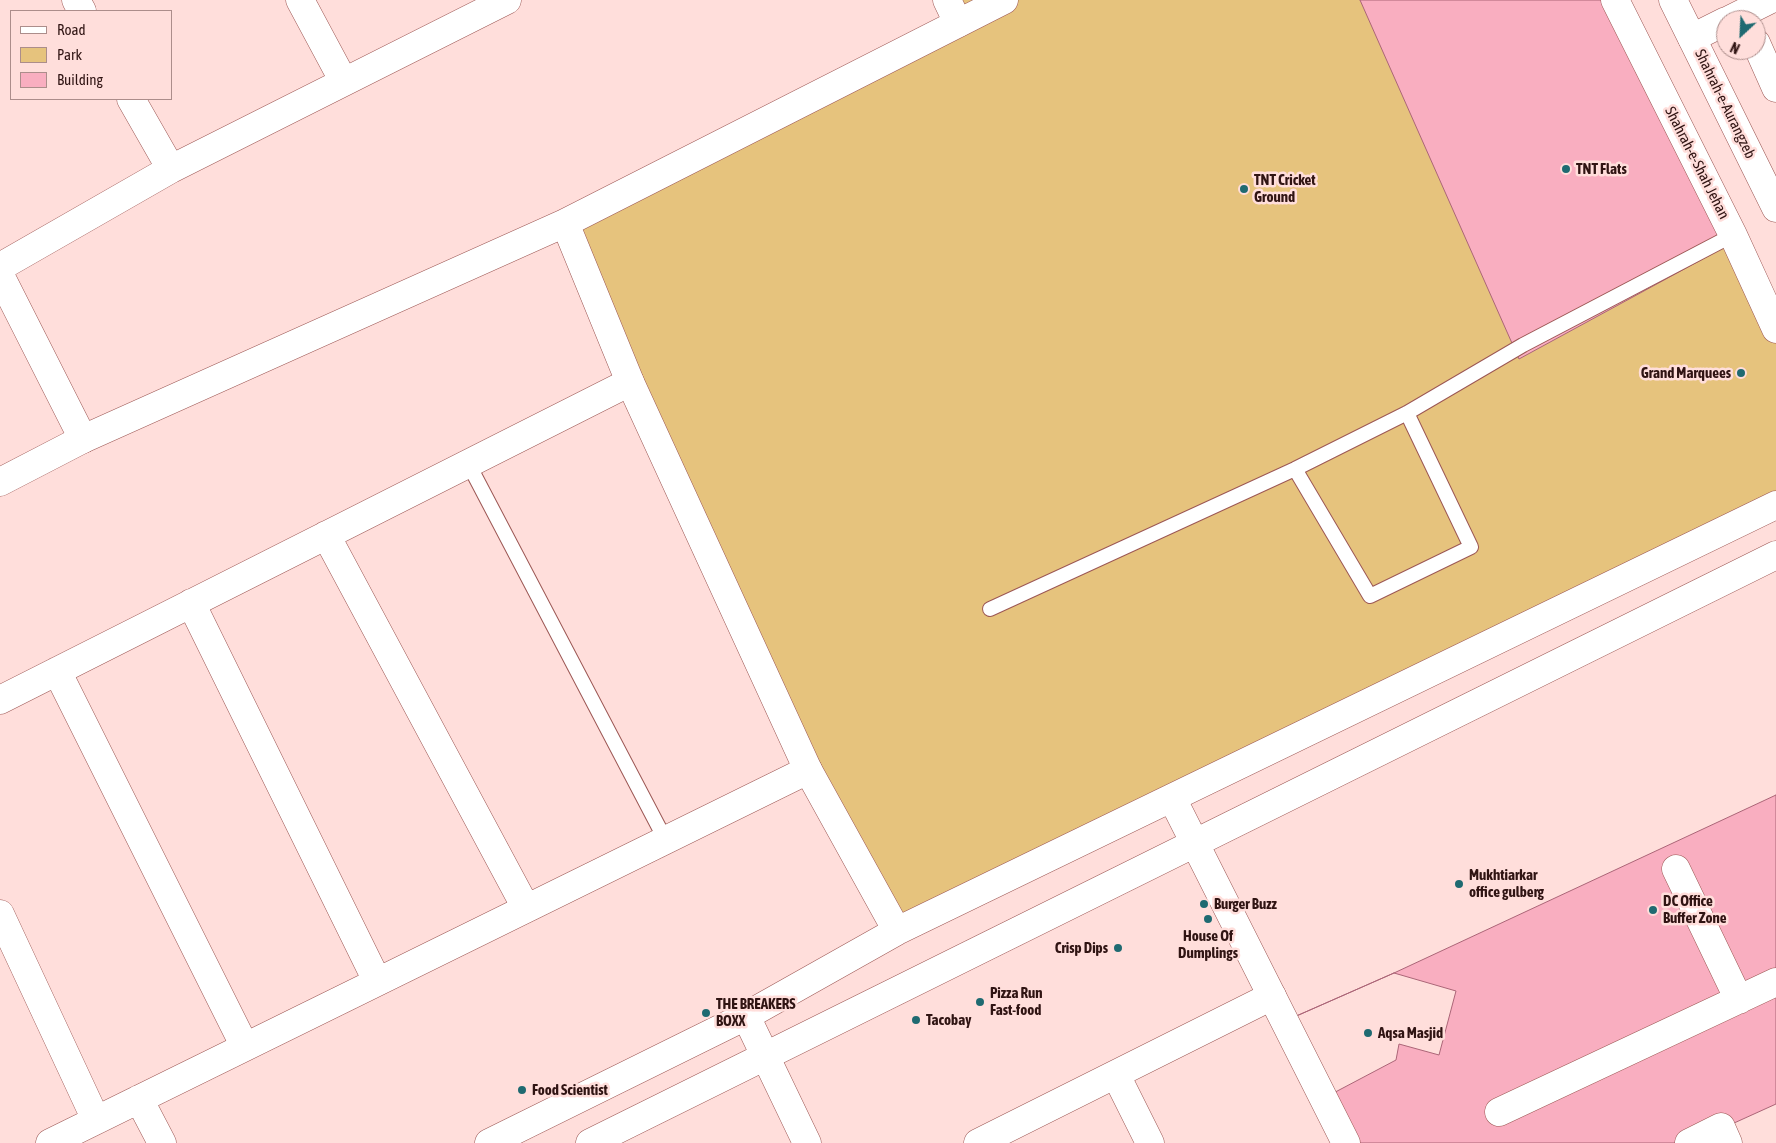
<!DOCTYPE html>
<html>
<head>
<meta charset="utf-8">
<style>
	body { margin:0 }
	#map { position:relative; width:1776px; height:1143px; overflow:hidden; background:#ffdedb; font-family:"Asap Condensed",sans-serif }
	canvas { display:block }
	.legend { position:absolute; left:10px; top:10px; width:162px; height:90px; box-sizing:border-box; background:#ffdedb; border:1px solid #ac8d8b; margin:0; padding:6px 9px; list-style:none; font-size:15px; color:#301413 }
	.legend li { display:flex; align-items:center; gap:10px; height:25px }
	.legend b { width:25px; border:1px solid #ac8d8b }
	.north { position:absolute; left:1716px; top:10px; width:50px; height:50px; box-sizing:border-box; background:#ffdedb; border:1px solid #ac8d8b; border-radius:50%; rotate:205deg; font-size:14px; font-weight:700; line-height:20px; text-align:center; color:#301413 }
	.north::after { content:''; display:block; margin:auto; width:18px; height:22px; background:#1f6a71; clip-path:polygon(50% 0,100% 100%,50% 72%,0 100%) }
</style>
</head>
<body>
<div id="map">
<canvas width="1776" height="1143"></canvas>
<ul class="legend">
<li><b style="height:6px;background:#fff"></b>Road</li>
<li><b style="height:14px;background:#e6c37d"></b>Park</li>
<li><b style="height:14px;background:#f9aec0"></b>Building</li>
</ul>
<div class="north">N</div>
</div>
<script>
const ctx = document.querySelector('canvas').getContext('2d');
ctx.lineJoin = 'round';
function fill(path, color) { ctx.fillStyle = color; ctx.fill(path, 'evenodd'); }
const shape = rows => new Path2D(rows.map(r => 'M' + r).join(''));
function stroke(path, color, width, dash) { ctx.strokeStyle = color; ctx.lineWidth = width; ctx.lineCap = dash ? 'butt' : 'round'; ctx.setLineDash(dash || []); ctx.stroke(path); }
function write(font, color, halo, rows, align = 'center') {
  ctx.font = font + ' "Asap Condensed",sans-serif'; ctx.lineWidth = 5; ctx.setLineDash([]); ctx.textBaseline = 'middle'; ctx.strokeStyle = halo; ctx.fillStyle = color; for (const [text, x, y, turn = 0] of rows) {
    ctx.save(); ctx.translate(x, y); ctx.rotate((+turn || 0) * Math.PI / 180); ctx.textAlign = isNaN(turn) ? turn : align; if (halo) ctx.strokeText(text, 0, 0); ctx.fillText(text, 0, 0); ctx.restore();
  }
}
fill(shape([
	[948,0,1616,0,1776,333,1776,505,902,938,553,215,957,21]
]), '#e6c37d');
const building = shape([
	[1360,0,1615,0,1732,243,1519,359,1360,0],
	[1776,795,1776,1104,1690,1143,1346,1143,1285,1021,1394,973,1776,795],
	[1394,973,1456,991,1439,1055,1399,1044,1396,1060,1324,1098,1285,1021,1394,973]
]);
fill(building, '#f9aec0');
stroke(building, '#ab6577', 1);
const lane = shape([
	[468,463,665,839],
	[1295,469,1370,596,1471,547,1407,413],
	[990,609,1295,469,1407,413,1523,345,1733,235]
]);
const street = shape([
	[76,0,82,11],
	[300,0,344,82],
	[947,0,958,23],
	[1729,20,1769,0],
	[1692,38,1726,21],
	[1756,43,1776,88],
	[131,99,171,169],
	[0,267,171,169,507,0],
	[0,275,83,439],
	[326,535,526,908],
	[191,603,377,981],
	[57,671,245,1047],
	[0,700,630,382],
	[1676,869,1739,1000],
	[0,914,96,1120],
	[746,1016,807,1143],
	[1116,1075,1150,1143],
	[139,1099,162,1143],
	[1499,1112,1776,982],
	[50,1143,808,770],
	[978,1143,1272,996],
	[1689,1143,1721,1127,1728,1143]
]);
const secondary = shape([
	[1615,0,1733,235,1776,329],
	[1673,0,1776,208],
	[565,223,630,382,808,770,897,931],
	[0,482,83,439,565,223,1004,0],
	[1172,798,1346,1143],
	[489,1143,746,1016,897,931,1776,505],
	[590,1143,1776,555]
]);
stroke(lane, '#9c5754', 16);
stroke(street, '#9c5754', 29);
stroke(secondary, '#9c5754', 29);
stroke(lane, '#fff', 14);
stroke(street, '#fff', 28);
stroke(secondary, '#fff', 28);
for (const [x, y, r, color] of [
	[1566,169,5,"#1f6a71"],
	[1244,189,5,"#1f6a71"],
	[1741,373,5,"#1f6a71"],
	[1459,884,5,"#1f6a71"],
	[1204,904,5,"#1f6a71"],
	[1653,910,5,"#1f6a71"],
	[1208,919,5,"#1f6a71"],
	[1118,948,5,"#1f6a71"],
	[980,1002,5,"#1f6a71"],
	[706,1013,5,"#1f6a71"],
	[916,1020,5,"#1f6a71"],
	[1368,1033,5,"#1f6a71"],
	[522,1090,5,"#1f6a71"]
]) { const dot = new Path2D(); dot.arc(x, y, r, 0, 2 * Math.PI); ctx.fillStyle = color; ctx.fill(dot); stroke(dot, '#ffdedb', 2); }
write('15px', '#301413', '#ffdedb', [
	["Shahrah-e-Aurangzeb",1725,104,64],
	["Shahrah-e-Shah Jehan",1697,163,63]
]);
write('bold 15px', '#301413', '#ffdedb', [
	["TNT Flats",1576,169],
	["TNT Cricket",1254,180],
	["Ground",1254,197],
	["Grand Marquees",1731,373,"right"],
	["Mukhtiarkar",1469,875],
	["office gulberg",1469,892],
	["DC Office",1663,901],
	["Buffer Zone",1663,918],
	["Burger Buzz",1214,904],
	["House Of",1208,936,"center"],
	["Dumplings",1208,953,"center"],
	["Crisp Dips",1108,948,"right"],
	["Pizza Run",990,993],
	["Fast-food",990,1010],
	["THE BREAKERS",716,1004],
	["BOXX",716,1021],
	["Tacobay",926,1020],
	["Aqsa Masjid",1378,1033],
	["Food Scientist",532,1090]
], 'left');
</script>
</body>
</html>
